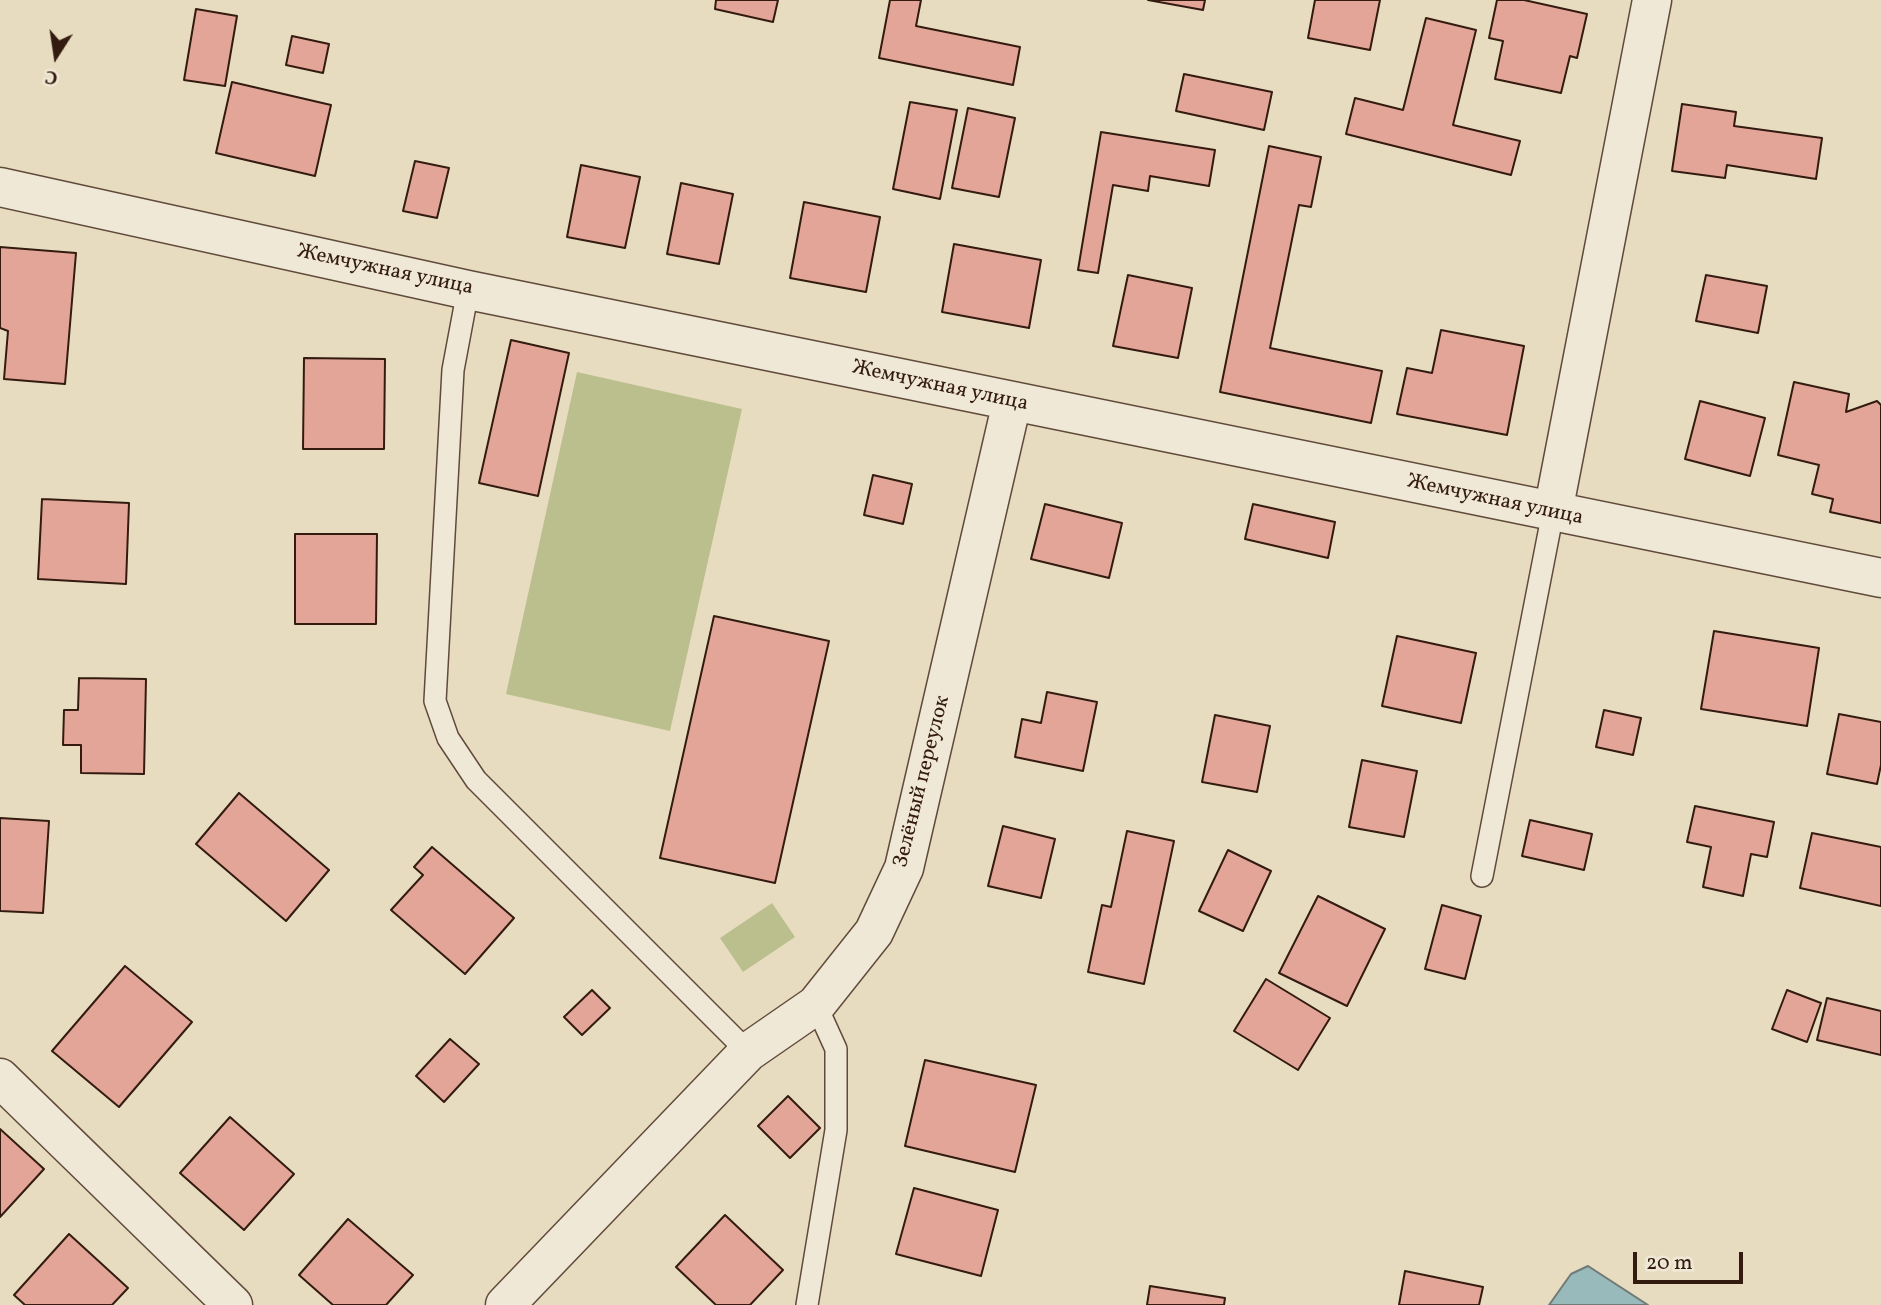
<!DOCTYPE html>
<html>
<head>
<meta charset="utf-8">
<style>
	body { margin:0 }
	#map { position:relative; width:1881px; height:1305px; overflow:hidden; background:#e8dcc0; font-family:Vollkorn,serif }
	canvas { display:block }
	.north { position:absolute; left:21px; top:21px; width:70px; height:70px; -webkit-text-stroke:5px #f0e8d6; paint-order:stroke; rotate:192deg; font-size:19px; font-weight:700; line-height:28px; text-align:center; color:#331b0f }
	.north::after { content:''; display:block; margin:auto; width:24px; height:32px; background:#331b0f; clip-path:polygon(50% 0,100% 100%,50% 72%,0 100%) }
	.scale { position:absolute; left:1633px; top:1252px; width:110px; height:32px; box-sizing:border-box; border:4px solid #331b0f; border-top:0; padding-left:9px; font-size:21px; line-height:24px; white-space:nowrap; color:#331b0f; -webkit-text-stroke:5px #f0e8d6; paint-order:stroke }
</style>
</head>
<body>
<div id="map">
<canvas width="1881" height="1305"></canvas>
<div class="north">С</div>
<div class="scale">20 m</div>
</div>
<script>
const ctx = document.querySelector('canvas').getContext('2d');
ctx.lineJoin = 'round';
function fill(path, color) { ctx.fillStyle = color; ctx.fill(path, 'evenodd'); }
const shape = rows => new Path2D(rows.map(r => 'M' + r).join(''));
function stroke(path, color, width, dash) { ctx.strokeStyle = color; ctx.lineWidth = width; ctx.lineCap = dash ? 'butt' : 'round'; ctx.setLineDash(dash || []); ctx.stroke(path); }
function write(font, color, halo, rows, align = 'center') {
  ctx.font = font + ' Vollkorn,serif'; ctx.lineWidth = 6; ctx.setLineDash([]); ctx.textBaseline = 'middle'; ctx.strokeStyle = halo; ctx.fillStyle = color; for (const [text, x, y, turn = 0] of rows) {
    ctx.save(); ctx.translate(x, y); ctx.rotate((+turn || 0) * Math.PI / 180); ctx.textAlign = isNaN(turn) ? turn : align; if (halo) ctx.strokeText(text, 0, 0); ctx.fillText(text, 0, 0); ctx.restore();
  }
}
fill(shape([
	[577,372,742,409,670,731,506,694],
	[772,903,795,937,743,972,720,938]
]), '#bbbf8e');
const water = shape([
	[1588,1266,1648,1305,1549,1305,1571,1274,1588,1266]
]);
fill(water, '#99babb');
stroke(water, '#707a76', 2);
const building = shape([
	[716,0,778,0,773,22,715,9,716,0],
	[890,0,921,0,916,26,1020,47,1013,85,879,58,890,0],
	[1148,0,1205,0,1203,10,1148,0],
	[1315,0,1380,0,1370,50,1308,38,1315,0],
	[1497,0,1524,0,1587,14,1577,58,1570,56,1561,93,1495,79,1503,41,1489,38,1497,0],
	[196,9,237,16,225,86,184,80,196,9],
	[1426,18,1476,30,1453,125,1520,141,1511,175,1346,134,1355,98,1403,110,1426,18],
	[292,36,329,44,323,73,286,65,292,36],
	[1184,74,1272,92,1264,130,1176,111,1184,74],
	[232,82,331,105,315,176,216,153,232,82],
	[910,102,957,110,940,199,893,189,910,102],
	[1682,104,1736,112,1734,126,1822,138,1816,179,1727,165,1725,178,1672,171,1682,104],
	[968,108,1015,118,999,197,952,188,968,108],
	[1101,132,1215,150,1209,186,1150,176,1148,191,1113,185,1098,273,1078,270,1101,132],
	[1269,146,1321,157,1311,207,1299,205,1270,348,1382,371,1371,423,1220,392,1269,146],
	[415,161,449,168,437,218,403,211,415,161],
	[581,165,640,177,625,248,567,237,581,165],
	[681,183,733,194,719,264,667,254,681,183],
	[804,202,880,217,866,292,790,278,804,202],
	[954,244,1041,260,1029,328,942,312,954,244],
	[0,247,76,253,65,384,4,379,8,331,0,328,0,247],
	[1128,275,1192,288,1178,358,1113,346,1128,275],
	[1706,275,1767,286,1758,333,1696,321,1706,275],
	[1441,330,1524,346,1507,435,1397,414,1407,368,1432,373,1441,330],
	[511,340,569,353,538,496,479,483,511,340],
	[304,358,385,359,384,449,303,449,304,358],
	[1794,382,1849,394,1846,412,1877,401,1881,405,1881,523,1830,512,1833,499,1812,494,1819,465,1778,455,1794,382],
	[1700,401,1765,418,1750,476,1685,459,1700,401],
	[873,475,912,484,903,524,864,515,873,475],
	[42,499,129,503,126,584,38,579,42,499],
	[1045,504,1122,523,1109,578,1031,559,1045,504],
	[1253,504,1335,522,1328,558,1245,539,1253,504],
	[295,534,377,534,376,624,295,624,295,534],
	[714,616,829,641,775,883,660,858,714,616],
	[1714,631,1819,648,1807,726,1701,709,1714,631],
	[1397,636,1476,653,1461,723,1382,706,1397,636],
	[79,678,146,679,144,774,81,773,81,745,63,745,64,710,78,710,79,678],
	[1047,692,1097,702,1083,771,1015,757,1022,719,1041,723,1047,692],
	[1604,710,1641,718,1633,755,1596,747,1604,710],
	[1839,714,1881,722,1881,765,1877,784,1827,774,1839,714],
	[1215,715,1270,726,1257,792,1202,782,1215,715],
	[1362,760,1417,771,1404,837,1349,827,1362,760],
	[239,793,329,870,286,921,196,844,239,793],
	[1695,806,1774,822,1767,857,1751,854,1743,896,1703,887,1711,847,1687,842,1695,806],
	[0,818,49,821,43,913,0,911,0,818],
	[1530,820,1592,834,1584,870,1522,856,1530,820],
	[1003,826,1055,839,1041,898,988,886,1003,826],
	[1127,831,1174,841,1144,984,1088,972,1102,905,1111,907,1127,831],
	[1812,833,1881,847,1881,906,1800,888,1812,833],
	[432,847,514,918,465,974,391,910,423,875,414,867,432,847],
	[1228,850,1271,871,1243,931,1199,911,1228,850],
	[1318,896,1385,929,1347,1006,1279,973,1318,896],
	[1442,905,1481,916,1465,979,1425,969,1442,905],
	[125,966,192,1022,119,1107,52,1051,125,966],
	[1266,979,1330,1018,1298,1070,1234,1031,1266,979],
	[592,990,610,1008,582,1035,564,1017,592,990],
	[1787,990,1821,1003,1807,1042,1772,1029,1787,990],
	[1827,998,1881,1011,1881,1055,1817,1040,1827,998],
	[450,1039,479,1064,444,1102,416,1076,450,1039],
	[925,1060,1036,1085,1015,1172,905,1146,925,1060],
	[788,1096,820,1128,790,1158,758,1126,788,1096],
	[230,1117,294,1174,244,1230,180,1173,230,1117],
	[0,1129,44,1169,0,1217,0,1129],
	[914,1188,998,1210,981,1276,896,1254,914,1188],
	[725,1215,783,1270,750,1305,716,1305,676,1267,725,1215],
	[348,1219,413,1275,386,1305,333,1305,299,1275,348,1219],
	[69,1234,128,1288,112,1305,25,1305,14,1295,69,1234],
	[1405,1271,1483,1287,1479,1305,1399,1305,1405,1271],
	[1150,1286,1225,1298,1224,1305,1147,1305,1150,1286]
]);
fill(building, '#e3a598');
stroke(building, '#331b0f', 2);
const service = shape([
	[468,290,453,370,435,701,448,738,476,780,748,1052],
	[1482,876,1553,512],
	[807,1305,836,1130,836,1049,816,1005]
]);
const minor = shape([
	[0,187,468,290,1881,578],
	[1553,512,1652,0],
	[0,1078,233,1305],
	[505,1305,748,1052,816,1005,874,932,904,868,1012,402]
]);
stroke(service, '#604b3b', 24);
stroke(minor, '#604b3b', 41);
stroke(service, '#f0e8d6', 21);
stroke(minor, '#f0e8d6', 38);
write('21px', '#331b0f', '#f0e8d6', [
	["Жемчужная улица",385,271,12],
	["Жемчужная улица",940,387,12],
	["Жемчужная улица",1495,501,12],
	["Зелёный переулок",923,782,-76]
]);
</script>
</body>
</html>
